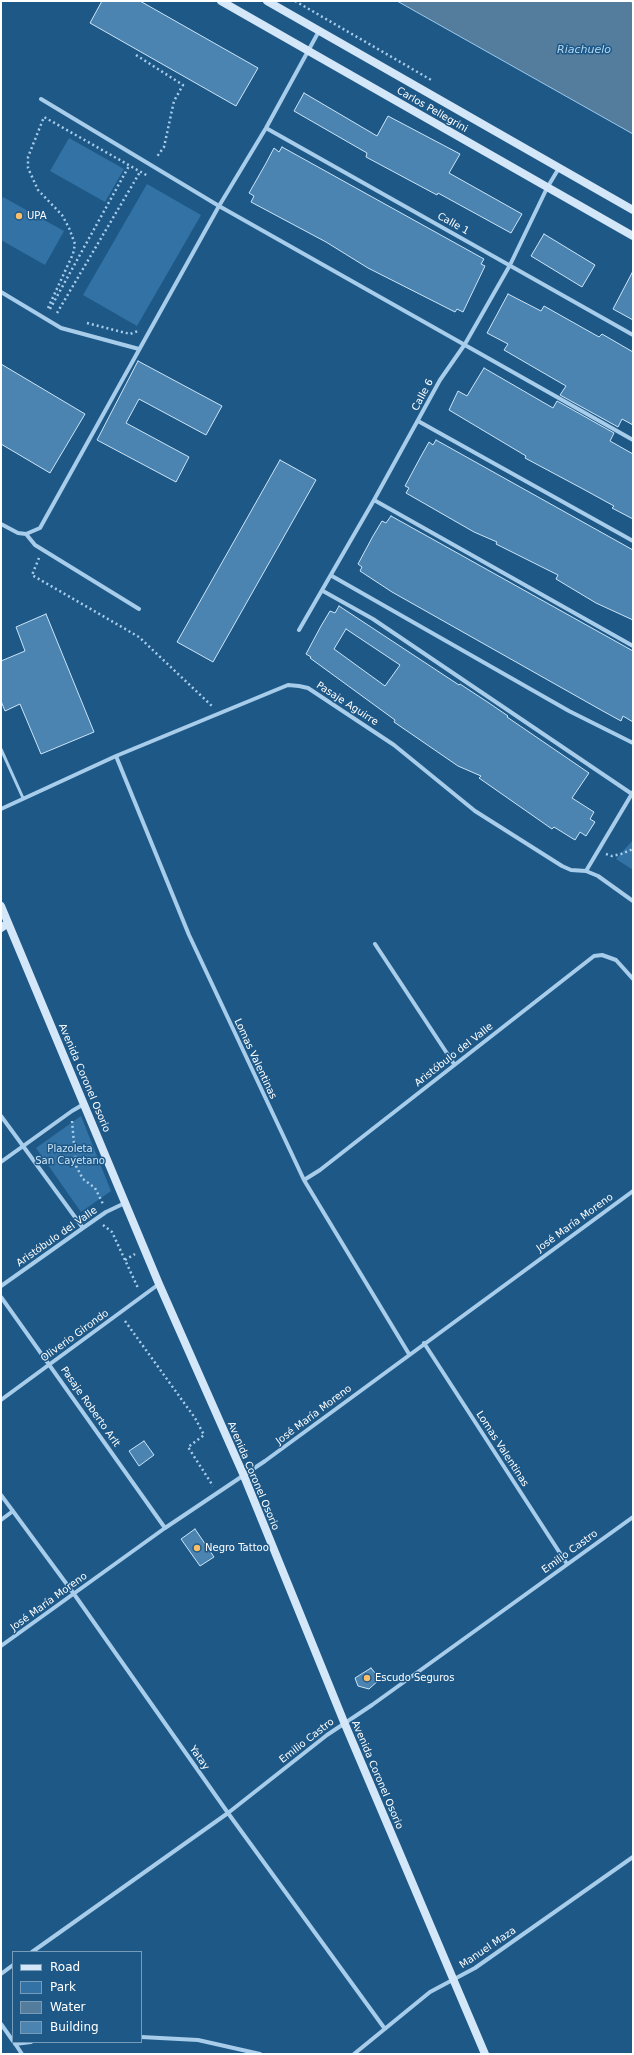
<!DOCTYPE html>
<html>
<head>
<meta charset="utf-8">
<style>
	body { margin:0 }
	#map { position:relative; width:634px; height:2055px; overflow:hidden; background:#1e5887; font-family:"DejaVu Sans",sans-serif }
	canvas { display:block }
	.frame { position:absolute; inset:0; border:2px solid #fff; pointer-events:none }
	.legend { position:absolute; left:12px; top:1951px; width:130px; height:92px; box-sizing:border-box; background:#1e5887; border:1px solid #789bb7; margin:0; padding:5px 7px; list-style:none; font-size:12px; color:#fff }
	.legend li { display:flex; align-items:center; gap:8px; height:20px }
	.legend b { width:20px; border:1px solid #789bb7 }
</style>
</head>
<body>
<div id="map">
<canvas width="634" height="2055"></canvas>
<div class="frame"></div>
<ul class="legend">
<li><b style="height:5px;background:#d3e7f8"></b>Road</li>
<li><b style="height:11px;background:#3272a4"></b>Park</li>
<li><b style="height:11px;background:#537c9d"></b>Water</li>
<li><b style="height:11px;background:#4b84b1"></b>Building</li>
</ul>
</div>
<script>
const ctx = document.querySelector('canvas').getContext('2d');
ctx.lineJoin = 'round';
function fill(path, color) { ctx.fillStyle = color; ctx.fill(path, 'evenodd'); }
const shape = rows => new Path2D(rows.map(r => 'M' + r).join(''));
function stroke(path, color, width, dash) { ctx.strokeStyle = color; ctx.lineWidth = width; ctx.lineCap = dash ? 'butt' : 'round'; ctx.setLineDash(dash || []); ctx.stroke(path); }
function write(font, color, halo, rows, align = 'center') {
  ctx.font = font + ' "DejaVu Sans",sans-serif'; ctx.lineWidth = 3; ctx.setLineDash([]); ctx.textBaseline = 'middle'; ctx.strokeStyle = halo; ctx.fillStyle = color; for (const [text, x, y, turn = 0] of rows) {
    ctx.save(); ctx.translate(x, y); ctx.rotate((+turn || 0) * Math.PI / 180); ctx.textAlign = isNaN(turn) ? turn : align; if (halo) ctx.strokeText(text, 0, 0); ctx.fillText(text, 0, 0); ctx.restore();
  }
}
fill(shape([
	[69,138,124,169,105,202,50,171],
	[147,184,201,215,137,326,83,295],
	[3,197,64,231,45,265,1,240,1,201],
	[633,840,633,870,616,859],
	[81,1116,111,1191,81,1212,36,1148]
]), '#3272a4');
const water = shape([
	[397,1,630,1,633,3,633,134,397,1]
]);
fill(water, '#537c9d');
stroke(water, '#9bcaec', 1);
const building = shape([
	[102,1,140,1,258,68,236,106,90,23,102,1],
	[304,93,377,136,388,116,460,154,449,173,522,214,511,233,438,193,437,195,366,157,367,153,294,111,304,93],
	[282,147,484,259,481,264,485,266,463,312,457,309,455,312,368,268,326,242,251,202,254,196,249,193,265,165,274,148,279,152,282,147],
	[544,234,595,265,582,287,531,256,544,234],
	[633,271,633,320,613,309,633,271],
	[508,294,541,311,544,306,599,337,602,334,633,352,633,425,622,419,618,427,560,395,566,386,504,350,508,344,487,333,508,294],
	[138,361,222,406,206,435,139,399,126,423,189,457,176,482,97,440,138,361],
	[1,364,85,414,50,473,1,444,1,364],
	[484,368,553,408,557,401,614,433,610,441,633,454,633,519,612,508,614,506,583,489,525,458,526,456,449,410,458,391,467,396,484,368],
	[436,440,633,550,633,620,596,603,556,579,558,575,496,544,497,542,474,532,406,493,409,488,405,486,420,458,429,442,433,445,436,440],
	[280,460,316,480,213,662,177,642,280,460],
	[391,516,633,651,633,722,623,716,621,721,601,710,392,592,360,571,362,567,358,564,373,536,382,521,386,523,391,516],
	[339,606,459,685,460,684,489,703,508,716,507,717,589,773,572,798,594,812,590,819,595,822,586,836,580,832,575,840,554,827,552,829,479,778,481,776,458,766,394,722,395,720,310,658,311,657,306,654,321,626,330,611,335,613,339,606],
	[346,629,400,665,385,686,334,649,346,629],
	[46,614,94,732,41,754,20,704,5,711,1,701,1,661,25,651,16,627,46,614],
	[144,1441,154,1455,139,1466,129,1451,144,1441],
	[195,1529,214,1557,200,1566,181,1539,195,1529],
	[371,1668,380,1679,369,1689,358,1686,355,1678,371,1668]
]);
fill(building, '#4b84b1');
stroke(building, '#cce5f8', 1);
stroke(shape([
	[295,1,433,81],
	[136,55,183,85,174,101,164,147,156,158],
	[48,308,73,254,75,244,69,228,62,215,38,190,28,168,28,157,44,117,148,176],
	[50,309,129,166],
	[57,313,140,172],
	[87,323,130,334,138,331],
	[39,558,32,575,139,637,212,706],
	[606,854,612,856,621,854,633,849],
	[72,1121,76,1166,83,1179,95,1188,103,1204],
	[103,1225,112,1232,138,1288],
	[125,1260,135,1254],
	[125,1321,195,1418,204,1435,188,1447,213,1486]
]), '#a7cdeb', 2.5, [2, 3]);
stroke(shape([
	[1,749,23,798]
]), '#a7cdeb', 3);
stroke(shape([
	[41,99,219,206,633,440],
	[266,128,633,335],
	[1,292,61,328,139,349],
	[418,421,633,541],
	[374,500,633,646],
	[1,524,18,533,26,534,40,528,219,206,266,128,319,31],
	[26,534,35,545,139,609],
	[332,576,569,711,633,743],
	[323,591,373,619,632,794],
	[299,630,374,500,440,380,465,344,510,265,547,188,559,168],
	[116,756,189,935,304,1180,409,1354],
	[1,809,116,756,288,685,299,686,308,688,394,745,475,811,562,866,571,870,586,871,598,876,633,901],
	[586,871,633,792],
	[375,944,454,1064],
	[1,1116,83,1228],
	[1,1162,72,1111,84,1104],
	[304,1180,320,1170,594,956,602,955,616,960,633,979],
	[1,1286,83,1228,106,1212,125,1203],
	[1,1297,165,1528],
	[424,1343,567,1564],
	[1,1400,159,1284],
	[1,1495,74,1594,228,1813,385,2029],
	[1,1520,13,1511],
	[1,1646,165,1528,265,1461,633,1191],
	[32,1952,228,1813,327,1735,372,1705,633,1517],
	[1,1974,13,1965],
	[1,2024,13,2041],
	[141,2037,198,2040,260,2054],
	[14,2042,22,2054],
	[15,2044,31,2042],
	[354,2054,430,1992,475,1968,633,1857]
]), '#a7cdeb', 4);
stroke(shape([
	[221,1,633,236],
	[267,1,633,210],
	[1,906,159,1284,244,1476,344,1722,485,2054],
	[1,928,8,923]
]), '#d3e7f8', 8);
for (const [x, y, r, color] of [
	[19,216,4,"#f9be67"],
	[197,1548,4,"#f9be67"],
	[367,1678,4,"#f9be67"]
]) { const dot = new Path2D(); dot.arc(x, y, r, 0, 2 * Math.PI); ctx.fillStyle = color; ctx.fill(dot); stroke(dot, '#1e5887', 1.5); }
write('10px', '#fff', '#1e5887', [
	["Carlos Pellegrini",432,110,30],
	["Calle 1",453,224,29],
	["Calle 6",423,395,-62],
	["Pasaje Aguirre",347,704,33],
	["Aristóbulo del Valle",454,1055,-38],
	["Lomas Valentinas",255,1059,65],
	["Avenida Coronel Osorio",84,1078,67],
	["José María Moreno",575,1223,-36],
	["Aristóbulo del Valle",57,1237,-35],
	["Oliverio Girondo",75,1336,-36],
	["Pasaje Roberto Arlt",90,1407,55],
	["José María Moreno",314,1415,-37],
	["Lomas Valentinas",502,1449,57],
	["Avenida Coronel Osorio",253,1476,67],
	["Emilio Castro",570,1552,-36],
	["José María Moreno",49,1602,-36],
	["Emilio Castro",307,1741,-38],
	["Yatay",199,1758,55],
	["Avenida Coronel Osorio",377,1775,67],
	["Manuel Maza",488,1948,-34]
]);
write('10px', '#fff', '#1e5887', [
	["UPA",27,216],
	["Negro Tattoo",205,1548],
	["Escudo Seguros",375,1678]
], 'left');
write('10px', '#cce5f8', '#1e5887', [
	["Plazoleta",70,1149],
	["San Cayetano",70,1161]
]);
write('italic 11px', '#b3d7f2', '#1e5887', [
	["Riachuelo",584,50]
]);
</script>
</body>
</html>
